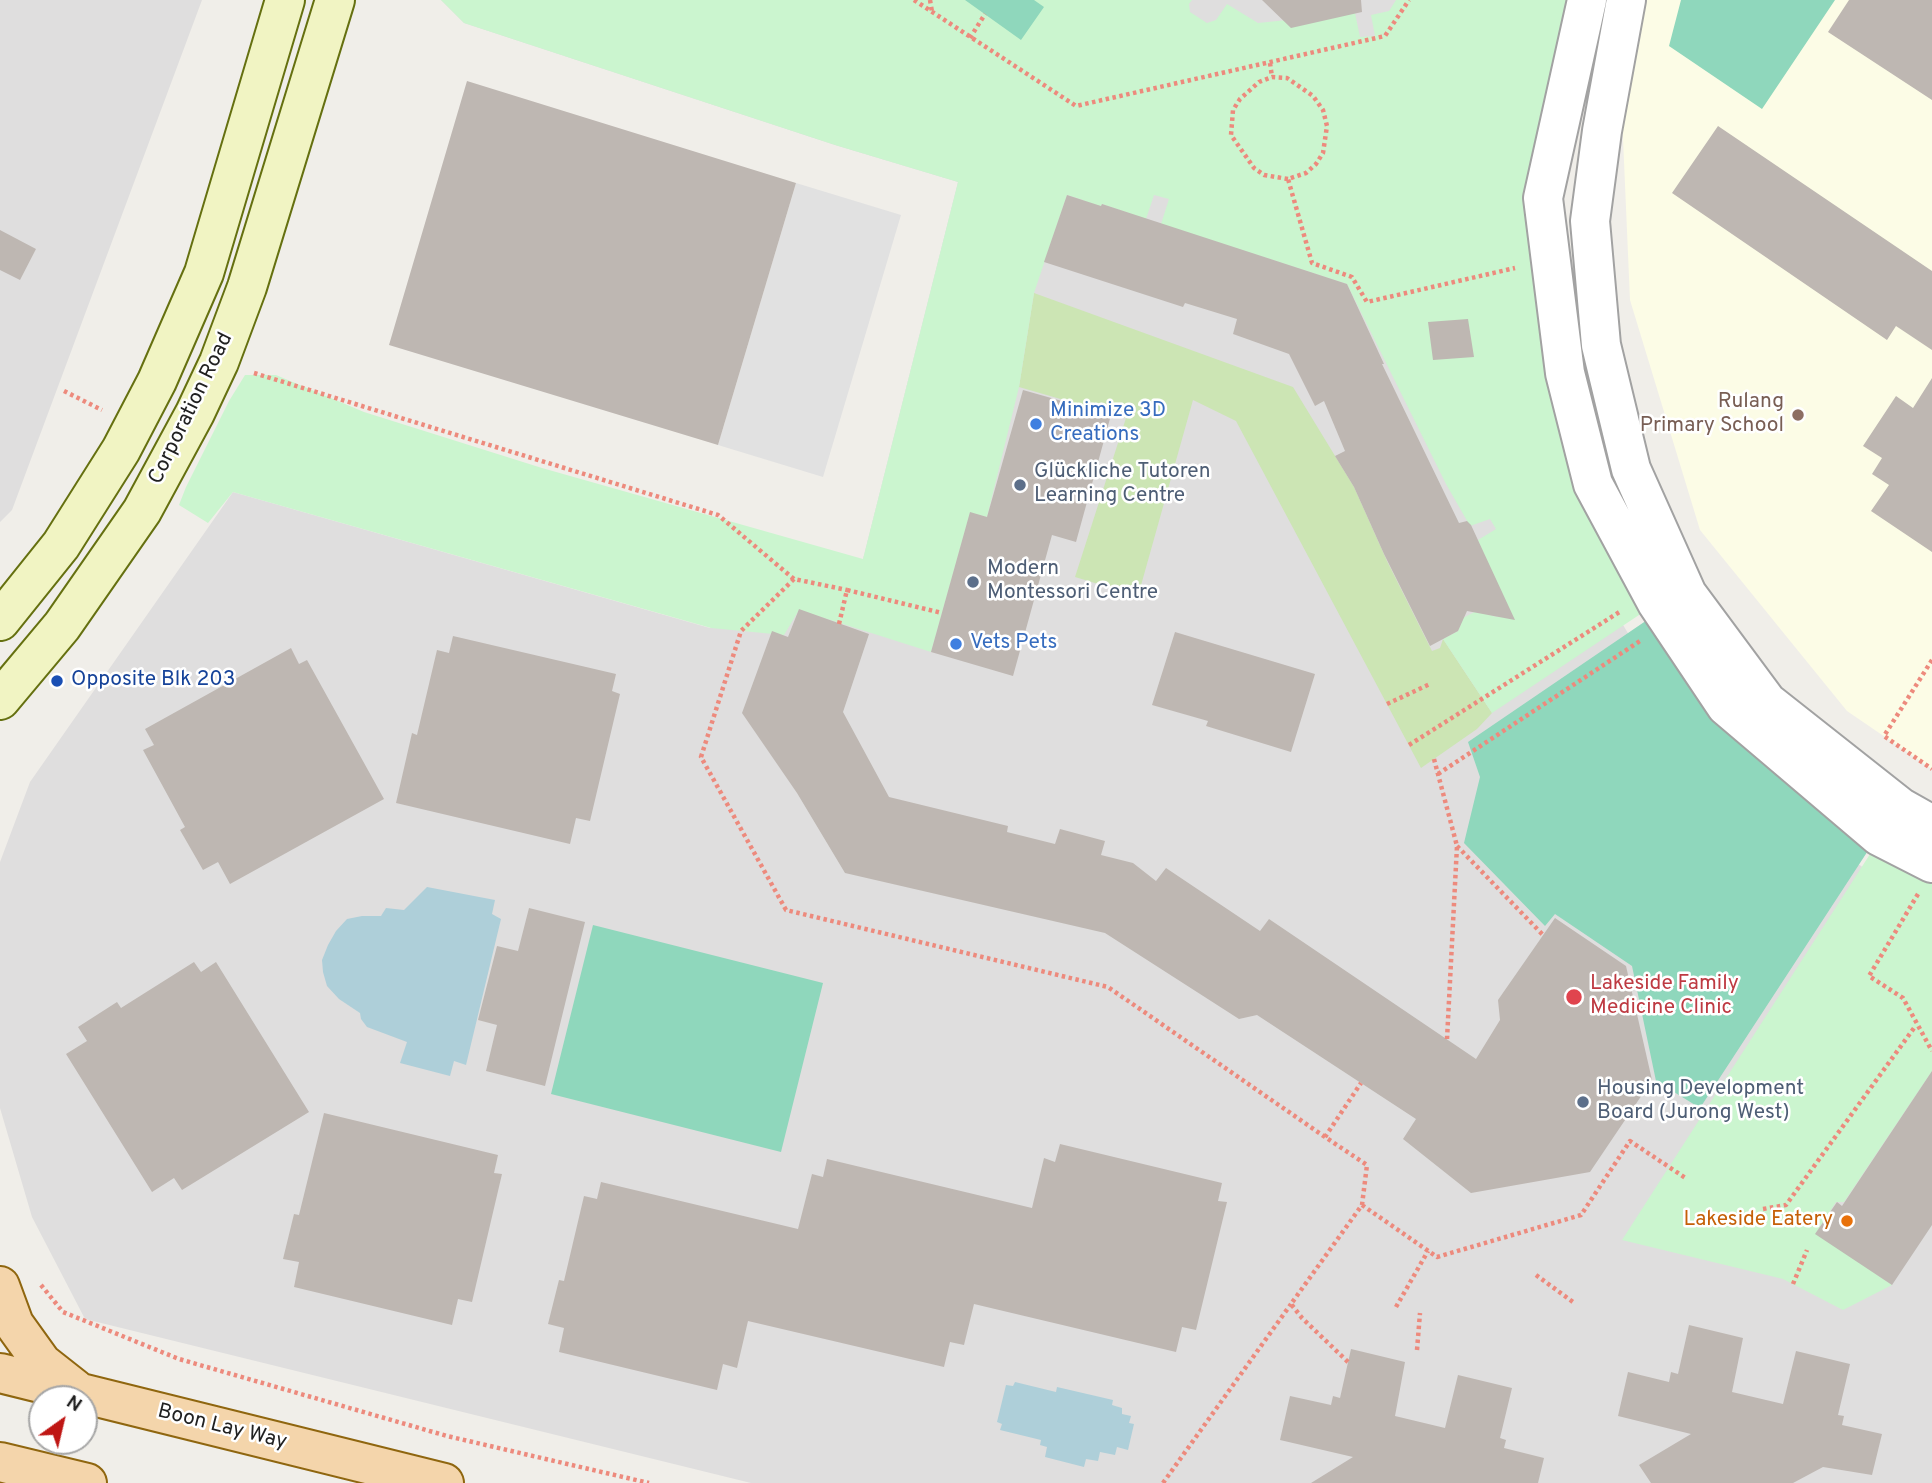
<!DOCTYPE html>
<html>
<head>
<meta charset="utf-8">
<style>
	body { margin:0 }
	#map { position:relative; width:1932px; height:1483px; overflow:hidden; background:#f0eee9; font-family:Overpass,sans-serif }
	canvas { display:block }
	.north { position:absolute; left:28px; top:1385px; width:70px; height:70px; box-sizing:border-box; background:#fff; border:2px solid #a6a6a6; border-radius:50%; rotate:34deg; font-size:19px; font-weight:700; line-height:28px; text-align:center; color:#212121 }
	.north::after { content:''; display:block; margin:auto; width:24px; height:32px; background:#bf1614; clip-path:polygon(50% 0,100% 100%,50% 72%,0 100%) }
</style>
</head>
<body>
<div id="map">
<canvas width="1932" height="1483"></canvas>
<div class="north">N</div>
</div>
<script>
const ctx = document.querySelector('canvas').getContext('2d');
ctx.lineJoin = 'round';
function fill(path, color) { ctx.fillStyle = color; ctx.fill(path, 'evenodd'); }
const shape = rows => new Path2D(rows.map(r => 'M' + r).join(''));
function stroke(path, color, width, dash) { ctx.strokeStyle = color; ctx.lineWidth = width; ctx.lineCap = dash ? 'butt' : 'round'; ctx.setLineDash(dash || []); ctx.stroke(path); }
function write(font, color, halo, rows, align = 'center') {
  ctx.font = font + ' Overpass,sans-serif'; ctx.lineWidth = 5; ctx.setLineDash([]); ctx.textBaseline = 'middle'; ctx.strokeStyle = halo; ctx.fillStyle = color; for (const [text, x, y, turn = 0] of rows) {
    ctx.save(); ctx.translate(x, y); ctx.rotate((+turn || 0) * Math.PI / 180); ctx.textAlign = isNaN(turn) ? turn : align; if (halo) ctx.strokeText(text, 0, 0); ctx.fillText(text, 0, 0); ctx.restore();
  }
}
fill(shape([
	[0,0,202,0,12,510,0,522],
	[441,0,1544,0,1562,523,1668,700,1765,801,1932,914,1932,1483,751,1483,85,1319,32,1217,0,1108,0,862,30,782,233,492,710,628,863,559,958,182,835,145,464,23]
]), '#dfdede');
fill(shape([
	[1640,0,1932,0,1932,769,1847,711,1700,530,1630,300,1621,92]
]), '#fcfce6');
fill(shape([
	[1034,293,1293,387,1354,487,1387,561,1432,651,1440,648,1443,639,1492,713,1477,729,1421,768,1236,421,1193,400,1138,596,1075,577,1126,418,1019,387]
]), '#cce5b4');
fill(shape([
	[441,0,1192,0,1189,4,1190,12,1207,23,1216,20,1227,4,1258,23,1355,13,1360,37,1375,36,1371,15,1389,11,1396,0,1585,0,1543,198,1593,484,1657,603,1492,713,1443,639,1458,631,1461,624,1459,620,1486,606,1492,616,1500,617,1506,614,1478,540,1496,529,1490,519,1470,526,1446,484,1347,284,1161,224,1169,199,1154,195,1146,219,1102,204,1095,221,1083,200,1067,195,1034,293,1019,387,987,517,970,513,931,652,799,610,784,635,711,628,233,492,208,523,179,505,186,487,229,401,245,375,276,375,364,412,542,468,863,559,958,182,835,145,464,23],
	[1881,837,1932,864,1932,1071,1844,1202,1836,1202,1816,1233,1892,1285,1843,1310,1783,1279,1622,1240]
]), '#cbf5cf');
fill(shape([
	[965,0,1034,0,1044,7,1021,40],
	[1681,0,1835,0,1762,109,1669,46],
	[1653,616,1877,837,1700,1108,1656,1081,1632,966,1555,914,1545,926,1464,843,1480,777,1468,742],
	[593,925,823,983,781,1152,551,1094]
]), '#8fd7bc');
fill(shape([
	[796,183,901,215,823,477,718,445]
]), '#e1e1e1');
fill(shape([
	[427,887,495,900,492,914,501,919,466,1065,454,1061,450,1076,400,1063,407,1042,367,1027,361,1019,360,1013,339,999,327,986,323,972,322,960,328,945,336,931,347,919,362,916,381,916,386,908,404,910],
	[1015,1382,1056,1392,1057,1387,1113,1400,1112,1405,1122,1408,1122,1414,1131,1416,1129,1423,1134,1424,1128,1450,1117,1447,1115,1455,1100,1452,1098,1461,1086,1459,1084,1467,1045,1457,1047,1447,1040,1445,1041,1440,1000,1430,1002,1424,997,1422,1006,1385,1013,1386]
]), '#aecfd9');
fill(shape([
	[1262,0,1361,0,1362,12,1291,28],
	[1849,0,1932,0,1932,100,1828,32],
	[467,81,796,183,718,445,389,345],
	[1718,126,1932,271,1932,350,1896,326,1887,340,1672,193],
	[1067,195,1101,206,1102,204,1347,284,1384,364,1382,364,1459,523,1467,521,1471,525,1515,620,1467,611,1458,631,1430,646,1384,554,1354,487,1335,456,1345,451,1324,401,1315,406,1289,354,1233,334,1237,319,1185,303,1183,307,1044,262],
	[0,230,36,249,20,280,0,270],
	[1468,319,1474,357,1433,360,1428,322],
	[1932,378,1932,552,1871,511,1889,485,1872,474,1882,458,1863,446,1896,396,1913,408],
	[1023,390,1111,415,1076,542,1052,535,1013,676,931,652,970,512,987,517],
	[799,609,869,634,843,712,889,797,1008,826,1007,832,1055,844,1060,829,1105,841,1101,855,1133,863,1156,881,1166,868,1260,931,1269,919,1476,1059,1500,1020,1498,1000,1555,918,1626,966,1652,1080,1590,1172,1471,1193,1403,1139,1416,1119,1257,1015,1239,1019,1105,933,845,873,797,793,742,713,772,631,788,637],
	[1175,632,1315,674,1291,752,1206,726,1208,721,1152,705],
	[453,636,616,674,612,691,620,694,590,821,576,818,570,844,396,803,412,733,417,735,437,650,449,653],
	[291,648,299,664,307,660,384,799,230,884,218,862,203,870,180,830,185,827,143,750,154,745,145,729],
	[529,908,585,922,545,1086,486,1071,497,1025,478,1020,497,946,518,951],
	[194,962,201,972,216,962,309,1112,182,1190,174,1178,152,1192,66,1054,87,1041,78,1027,117,1002,121,1008],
	[1932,1071,1932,1225,1892,1285,1815,1234,1837,1202,1842,1206],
	[324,1113,498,1155,494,1173,502,1174,472,1302,458,1299,452,1325,294,1287,299,1262,283,1259,294,1214,299,1215],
	[1060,1144,1222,1183,1218,1201,1227,1202,1196,1330,1182,1327,1176,1352,974,1304,964,1345,950,1342,944,1367,748,1321,737,1368,723,1364,717,1390,559,1352,564,1328,548,1324,559,1280,564,1281,584,1196,597,1199,601,1182,798,1229,812,1174,823,1177,827,1159,1032,1208,1044,1158,1055,1162],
	[1689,1325,1743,1338,1732,1392,1783,1404,1796,1351,1850,1364,1838,1415,1844,1416,1842,1425,1882,1434,1872,1475,1823,1467,1793,1483,1651,1483,1639,1465,1691,1434,1618,1416,1628,1372,1669,1382,1671,1372,1678,1374],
	[1351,1349,1405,1362,1395,1416,1445,1428,1458,1375,1512,1388,1500,1438,1506,1440,1504,1448,1544,1458,1538,1483,1311,1483,1353,1457,1280,1440,1290,1396,1331,1405,1333,1396,1340,1398]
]), '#beb7b2');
const minor = shape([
	[1587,0,1543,198,1565,373,1593,484,1657,603,1726,706,1879,836,1932,863],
	[1626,0,1602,131,1590,221,1601,345,1631,469,1687,594,1767,702,1900,807,1932,825]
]);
const secondary = shape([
	[0,621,61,545,121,450,157,381,204,273,285,0],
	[0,700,62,626,142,511,195,413,219,362,247,287,335,0]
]);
const primary = shape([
	[0,1286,14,1324,42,1363,75,1389],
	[0,1373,444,1483],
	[0,1462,87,1483]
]);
stroke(minor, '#a2a2a2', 42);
stroke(secondary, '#657010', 42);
stroke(primary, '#8f660f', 42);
stroke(shape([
	[914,0,1076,106,1385,36,1409,0],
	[930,0,932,12],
	[970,38,985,14],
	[1270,63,1272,77],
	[1288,179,1264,175,1254,168,1231,135,1233,110,1240,99,1259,82,1272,77,1287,78,1313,96,1323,110,1327,126,1323,153,1316,164,1306,173,1288,179,1312,263,1352,277,1367,302,1515,268],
	[254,373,718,515,794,579,847,590],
	[64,391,102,410],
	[794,579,741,631,701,757,786,910,1108,987,1325,1137],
	[839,624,847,590,942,613],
	[1932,660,1884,736,1932,769],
	[1387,704,1430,684],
	[1409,745,1621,611],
	[1434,759,1457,846,1447,1039],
	[1438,774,1640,641],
	[1457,846,1543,935],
	[1918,894,1869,976,1903,998,1932,1051],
	[1362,1205,1437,1257,1581,1215,1630,1141,1687,1179],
	[1763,1209,1786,1205,1914,1028],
	[1536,1275,1573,1302],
	[1793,1284,1807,1250],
	[41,1285,63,1312,179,1359,447,1436,649,1483],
	[1396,1307,1428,1251],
	[1417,1350,1420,1313],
	[1348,1362,1302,1318,1291,1304,1362,1205,1367,1165,1325,1137,1361,1083],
	[1163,1483,1291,1304]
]), '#ed8a7d', 4.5, [3.5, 3.5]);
stroke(minor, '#fff', 38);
stroke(secondary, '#f1f4c3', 38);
stroke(primary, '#f4d5ab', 38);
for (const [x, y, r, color] of [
	[1798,415,7,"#8d6e63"],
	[1036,424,7,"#3f7fe0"],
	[1020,485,7,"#5c6f8a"],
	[973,582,7,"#5c6f8a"],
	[956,644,7,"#3f7fe0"],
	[57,681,7,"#1a4fb4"],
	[1574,997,9,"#e0444e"],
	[1583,1102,7,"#5c6f8a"],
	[1847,1221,7,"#e8710a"]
]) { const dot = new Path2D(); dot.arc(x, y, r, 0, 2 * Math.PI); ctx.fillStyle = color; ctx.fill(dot); stroke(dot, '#fff', 2.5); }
write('21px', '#785e54', '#fff', [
	["Rulang",1784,403],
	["Primary School",1784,427]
], 'right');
write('21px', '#212121', '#fff', [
	["Corporation Road",192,409,-64],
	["Boon Lay Way",222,1428,14]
]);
write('21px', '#366cbe', '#fff', [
	["Minimize 3D",1050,412],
	["Creations",1050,436],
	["Vets Pets",970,644]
], 'left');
write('21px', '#4e5e75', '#fff', [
	["Glückliche Tutoren",1034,473],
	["Learning Centre",1034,497],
	["Modern",987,570],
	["Montessori Centre",987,594],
	["Housing Development",1597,1090],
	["Board (Jurong West)",1597,1114]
], 'left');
write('21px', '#164399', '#fff', [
	["Opposite Blk 203",71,681]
], 'left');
write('21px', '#be3a42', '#fff', [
	["Lakeside Family",1590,985],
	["Medicine Clinic",1590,1009]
], 'left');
write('21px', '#c56008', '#fff', [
	["Lakeside Eatery",1833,1221]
], 'right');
</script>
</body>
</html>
